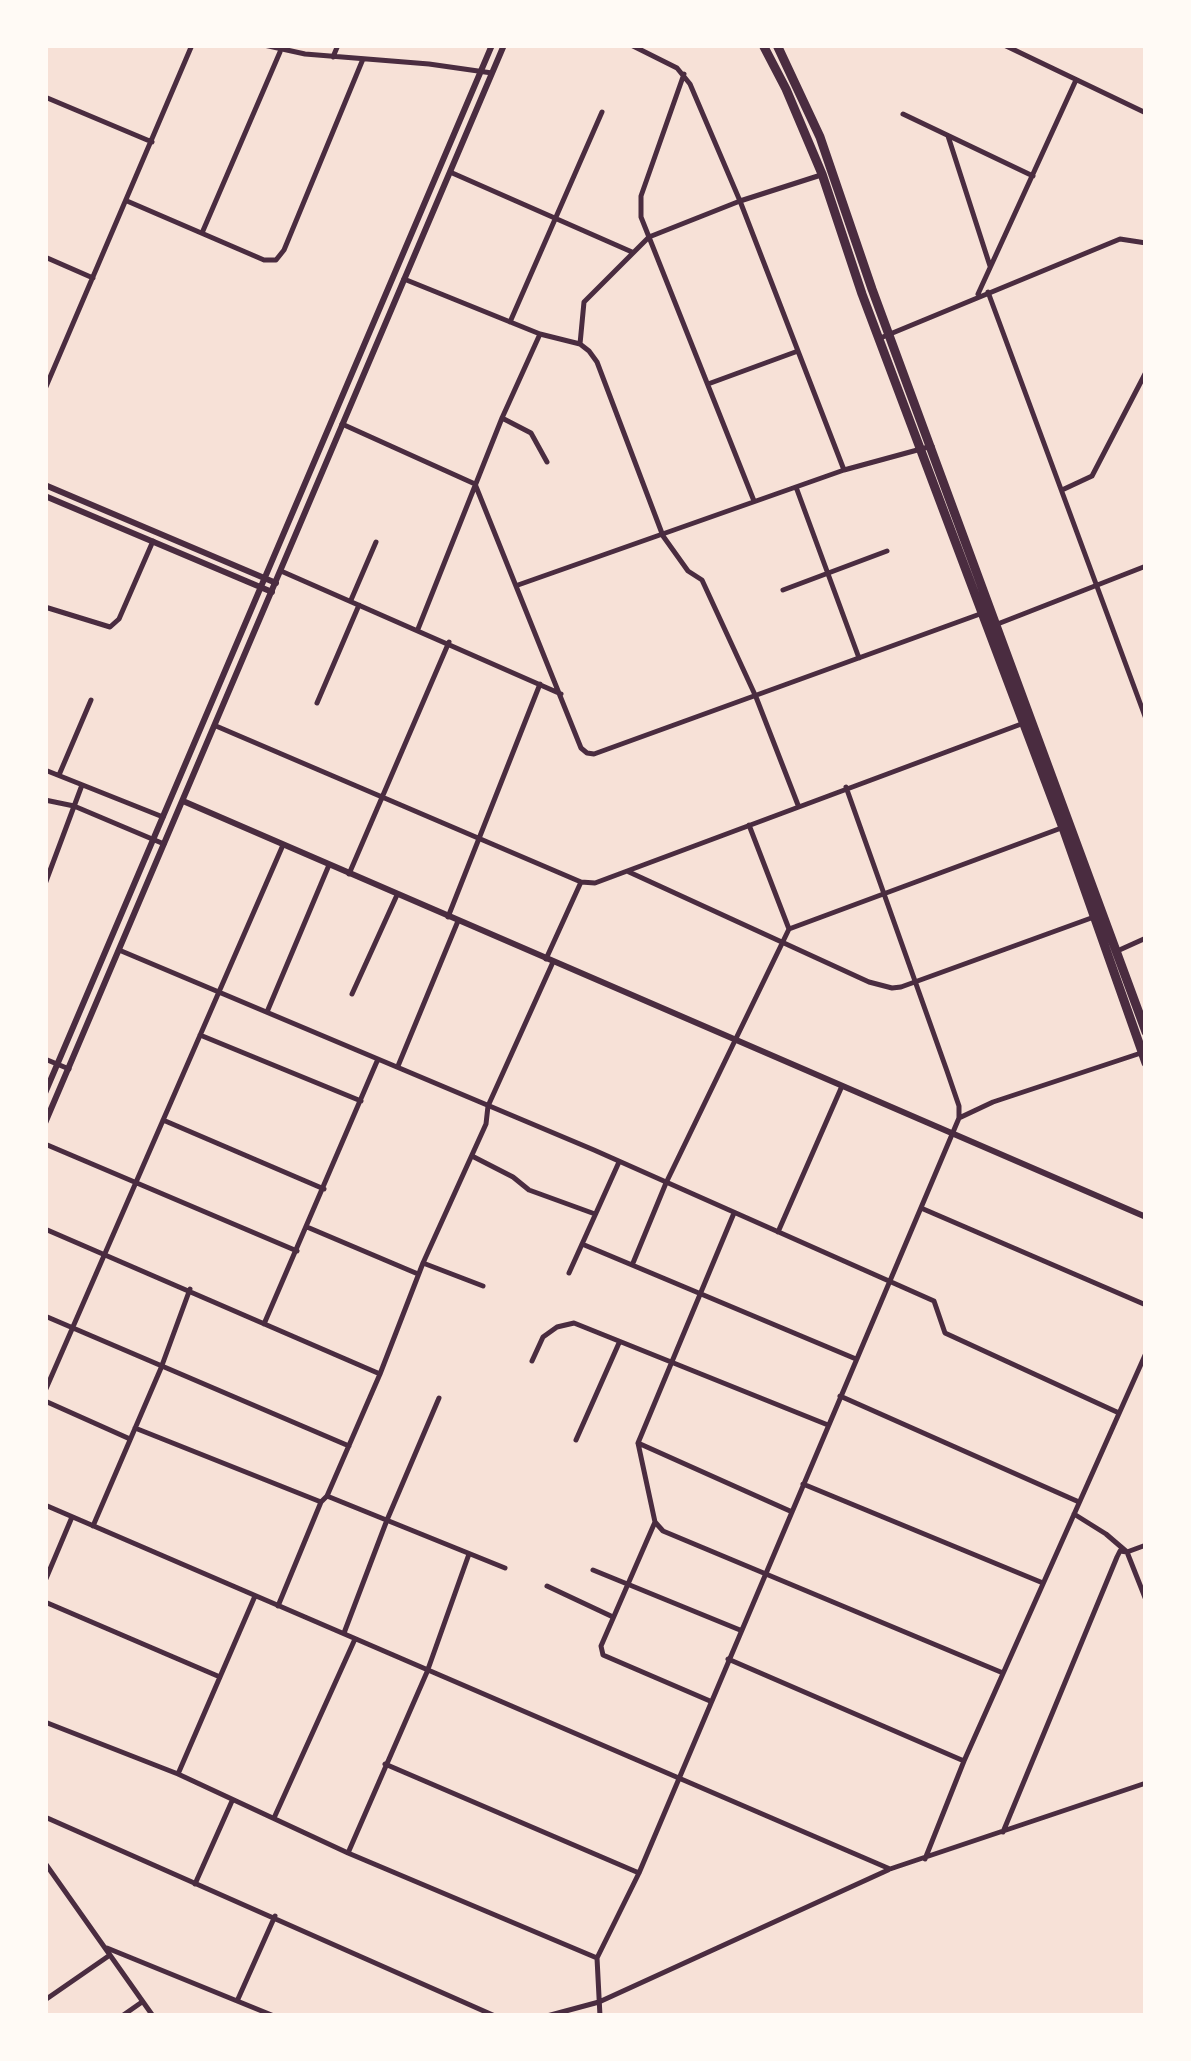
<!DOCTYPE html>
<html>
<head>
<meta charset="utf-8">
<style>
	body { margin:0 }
	#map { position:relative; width:1191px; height:2061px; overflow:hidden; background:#f7e1d7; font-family:"DejaVu Sans",sans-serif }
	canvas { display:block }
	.frame { position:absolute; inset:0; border:48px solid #fffaf5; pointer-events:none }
</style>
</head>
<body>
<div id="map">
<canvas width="1191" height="2061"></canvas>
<div class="frame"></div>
</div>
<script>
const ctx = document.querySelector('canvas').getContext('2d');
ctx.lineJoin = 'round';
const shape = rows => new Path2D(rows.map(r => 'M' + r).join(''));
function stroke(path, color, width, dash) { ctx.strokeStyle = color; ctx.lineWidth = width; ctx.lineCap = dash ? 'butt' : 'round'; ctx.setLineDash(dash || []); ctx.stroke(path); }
stroke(shape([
	[264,45,305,54,429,64,492,73],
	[631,45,677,68,690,84,740,201,844,470],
	[1004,45,1146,113],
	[333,57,338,45],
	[684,74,641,196,641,217,754,501],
	[45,97,152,142],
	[903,114,1033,176],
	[948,136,990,266],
	[450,172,632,252],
	[127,201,264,260,276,260,284,250,363,59],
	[202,233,280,52],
	[45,257,93,278],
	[404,279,540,334,580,344,589,351,597,362,663,536,688,571,702,580,756,697,798,805],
	[988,292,1146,719],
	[978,294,1076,80],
	[510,322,602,112],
	[878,339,1120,239,1146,243],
	[580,344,584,302,649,237,740,201,821,175],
	[708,384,798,351],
	[45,389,192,45],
	[502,418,531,433,547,462],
	[342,424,475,484,581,748,587,753,594,754,980,614],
	[796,487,859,658],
	[1062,490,1092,476,1146,372],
	[281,571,561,694],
	[518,585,844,470,932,446],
	[783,590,887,551],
	[351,600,376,542],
	[45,607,110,627,119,619,153,541],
	[995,625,1146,566],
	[418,629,502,418,540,334],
	[317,703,359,605],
	[216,726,581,882,595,883,1024,723],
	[45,770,163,817],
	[59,775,91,700],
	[45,800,74,806,164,844],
	[749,825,789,929],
	[629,872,869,982,892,988,901,987,1094,917],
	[349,874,449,642],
	[45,884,82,785],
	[448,917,540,684],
	[119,950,594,1150,934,1301,945,1333,1119,1413],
	[1115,952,1146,938],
	[546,959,581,882],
	[352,994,397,895],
	[267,1012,329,865],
	[200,1035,361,1101],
	[45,1059,69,1069],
	[398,1066,458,921],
	[959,1118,993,1102,1144,1052],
	[163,1120,324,1189],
	[45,1144,297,1251],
	[472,1156,513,1177,529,1190,595,1214],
	[921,1208,1146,1305],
	[734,1213,638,1443,655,1522,663,1531,1003,1673],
	[307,1227,418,1274],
	[45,1229,380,1374],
	[778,1232,842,1086],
	[582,1244,856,1359],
	[423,1263,483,1286],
	[633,1263,666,1183,789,929,1064,827],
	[569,1273,619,1162],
	[45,1316,349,1446],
	[264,1324,378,1059],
	[532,1361,543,1337,557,1327,574,1323,828,1425],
	[45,1391,283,845],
	[840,1396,1079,1502],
	[45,1401,130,1439],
	[135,1428,321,1502],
	[576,1440,619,1343],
	[638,1443,790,1511],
	[803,1484,1043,1583],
	[327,1496,505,1568],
	[45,1505,890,1869,1146,1783],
	[1074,1514,1106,1534,1127,1552,1146,1600],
	[655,1522,601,1646,603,1655,710,1701],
	[93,1526,161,1368,190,1289],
	[593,1570,740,1630],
	[45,1581,72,1517],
	[547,1586,613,1617],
	[45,1602,220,1677],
	[278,1606,321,1502,327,1496,380,1374,423,1263,486,1124,488,1106,553,962],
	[344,1633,387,1520,439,1398],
	[728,1659,964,1761],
	[45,1722,178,1774,348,1853,597,1958,600,2016],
	[385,1764,639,1873],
	[178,1774,255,1596],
	[45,1817,495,2016],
	[274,1818,355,1639],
	[1003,1832,1117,1557,1120,1551,1127,1552,1146,1545],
	[348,1853,427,1672,469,1554],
	[925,1859,964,1761,1146,1353],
	[45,1863,153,2016],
	[195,1884,232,1801],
	[107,1948,274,2016],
	[597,1958,639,1873,959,1118,959,1106,947,1071,846,787],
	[238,1999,275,1916],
	[45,2000,110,1955],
	[122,2016,142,2002],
	[547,2016,599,2002,888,1870]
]), '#4a2c40', 5);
stroke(shape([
	[45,485,276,583],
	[45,496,272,592],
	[183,801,1146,1217],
	[45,1093,492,45],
	[45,1123,504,45]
]), '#4a2c40', 6);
stroke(shape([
	[763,45,786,89,822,174,862,294,1063,828,1146,1063],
	[777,45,820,137,872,289,1146,1032]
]), '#4a2c40', 9);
</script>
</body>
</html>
